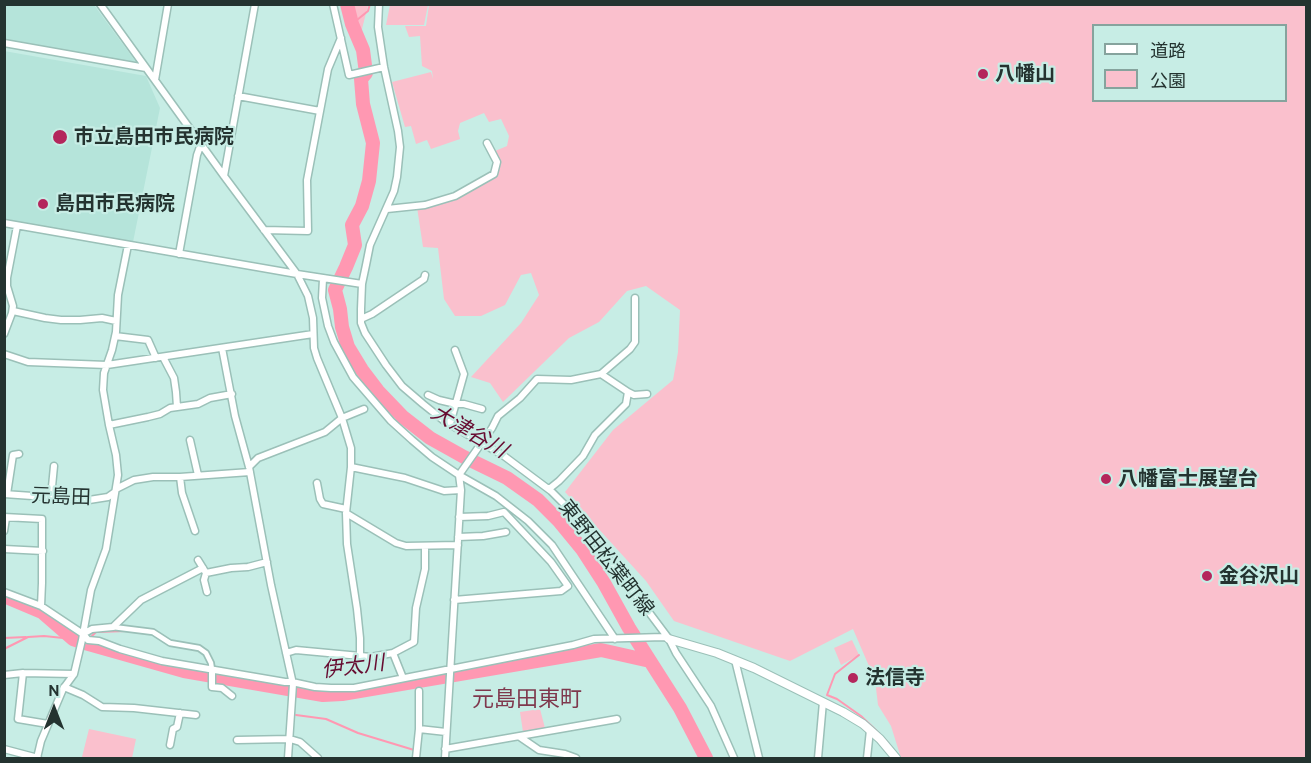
<!DOCTYPE html>
<html>
<head>
<meta charset="utf-8">
<style>
	body { margin:0 }
	#map { position:relative; width:1311px; height:763px; overflow:hidden; background:#c7ede5; font-family:Cabin,"Noto Sans JP",sans-serif }
	canvas { display:block }
	.frame { position:absolute; inset:0; border:6px solid #243330; pointer-events:none }
	.legend { position:absolute; left:1092px; top:24px; width:195px; height:78px; box-sizing:border-box; background:#c7ede5; border:2px solid #86a39d; margin:0; padding:8px 10px; list-style:none; font-size:18px; color:#243330 }
	.legend li { display:flex; align-items:center; gap:12px; height:30px }
	.legend b { width:30px; border:2px solid #86a39d }
	.north { position:absolute; left:24px; top:679px; width:60px; height:60px; -webkit-text-stroke:4px #c7ede5; paint-order:stroke; rotate:0deg; font-size:16px; font-weight:700; line-height:24px; text-align:center; color:#243330 }
	.north::after { content:''; display:block; margin:auto; width:21px; height:27px; background:#243330; clip-path:polygon(50% 0,100% 100%,50% 72%,0 100%) }
</style>
</head>
<body>
<div id="map">
<canvas width="1311" height="763"></canvas>
<div class="frame"></div>
<ul class="legend">
<li><b style="height:8px;background:#fff"></b>道路</li>
<li><b style="height:16px;background:#fac0cd"></b>公園</li>
</ul>
<div class="north">N</div>
</div>
<script>
const ctx = document.querySelector('canvas').getContext('2d');
ctx.lineJoin = 'round';
function fill(path, color) { ctx.fillStyle = color; ctx.fill(path, 'evenodd'); }
const shape = rows => new Path2D(rows.map(r => 'M' + r).join(''));
function stroke(path, color, width, dash) { ctx.strokeStyle = color; ctx.lineWidth = width; ctx.lineCap = dash ? 'butt' : 'round'; ctx.setLineDash(dash || []); ctx.stroke(path); }
function write(font, color, halo, rows, align = 'center') {
  ctx.font = font + ' Cabin,"Noto Sans JP",sans-serif'; ctx.lineWidth = 4.5; ctx.setLineDash([]); ctx.textBaseline = 'middle'; ctx.strokeStyle = halo; ctx.fillStyle = color; for (const [text, x, y, turn = 0] of rows) {
    ctx.save(); ctx.translate(x, y); ctx.rotate((+turn || 0) * Math.PI / 180); ctx.textAlign = isNaN(turn) ? turn : align; if (halo) ctx.strokeText(text, 0, 0); ctx.fillText(text, 0, 0); ctx.restore();
  }
}
fill(shape([
	[4,5,94,5,136,62,5,42],
	[4,51,146,76,160,108,133,242,5,220]
]), '#b5e4da');
fill(shape([
	[353,5,368,5,362,29,358,29],
	[390,5,428,5,424,25,386,25],
	[429,5,1306,5,1306,758,901,758,891,726,878,705,875,680,853,629,790,661,674,621,646,581,565,492,613,430,673,380,678,352,680,310,646,286,627,291,599,322,569,338,503,402,490,383,471,377,521,323,539,295,531,273,521,275,505,305,481,316,455,316,444,299,438,248,423,247,417,207,435,204,496,175,498,161,495,151,507,146,509,136,501,119,489,122,484,113,460,123,458,131,460,139,431,149,427,140,416,144,411,126,405,127,392,82,431,72,433,79,432,71,422,66,420,36,409,37,405,26,426,26],
	[1094,26,1286,26,1286,100,1094,100],
	[852,640,859,655,841,665,834,648],
	[540,709,545,728,523,732,520,712],
	[89,729,136,739,132,758,89,758,82,757]
]), '#fac0cd');
stroke(shape([
	[352,24,368,11,370,4],
	[4,638,26,637],
	[85,643,96,632,126,631],
	[4,649,28,637,44,636,73,639],
	[859,655,835,674,827,695,837,699,861,716,880,734],
	[296,715,326,719,358,733,414,750],
	[886,740,894,750]
]), '#ff98b2', 2);
stroke(shape([
	[347,4,352,24,363,50,366,73,361,79,363,104,373,143,369,181,362,206,352,225,355,245,346,267,335,290,340,309,342,327,348,347,362,370,378,391,403,417,430,438,464,457,507,478,538,500,559,521,582,549,604,583,629,628,680,708,706,758],
	[4,596,42,612,73,639,85,643,184,671,323,695,342,694,601,650,650,661]
]), '#ff98b2', 14);
const pedestrian = shape([
	[113,627,153,632,170,643,199,648,206,653,211,663,212,670]
]);
const minor = shape([
	[100,4,224,176,297,274,308,296,313,318,314,348,317,358,342,418,351,448,351,467,346,513,347,544,357,609,360,638,360,656],
	[333,4,349,75,384,67],
	[379,4,378,27,384,67,398,131,400,147,397,177,394,191,370,245,366,265,362,284,361,309,361,323,365,333,386,365,402,386,423,404,443,420,504,456,551,491,579,519,669,639,676,653,711,706,734,758],
	[4,43,146,68],
	[155,80,168,4],
	[238,96,320,111],
	[224,176,255,4],
	[387,209,425,205,455,196,494,174,497,162,487,143],
	[4,223,297,274,362,284],
	[264,230,308,231,307,180,328,69,341,38],
	[179,254,197,155,201,144],
	[323,279,322,298,328,326,334,342,353,377,391,421,412,440,432,457,459,475,496,496,528,521,552,545,615,639],
	[13,311,45,318,61,320,80,320,102,318,116,321],
	[361,319,372,314,424,279,425,275],
	[4,334,12,313,13,306,7,286,7,278,17,226],
	[115,336,148,340,156,358],
	[222,348,235,416,249,467,271,585,293,684,288,758],
	[4,354,28,362,107,365,313,334],
	[163,357,174,378,176,392,177,407],
	[628,392,634,395,647,394],
	[428,395,439,400,456,404,464,404,482,409],
	[450,424,464,374,455,350],
	[109,425,148,417,160,414,170,408,198,404,210,398,232,394],
	[190,440,198,475],
	[249,467,258,458,325,432,342,418,364,409],
	[351,467,405,478,444,491,461,490],
	[180,477,182,493,195,531],
	[317,483,320,499,323,504,346,509],
	[116,489,134,480,153,477,180,477,250,472],
	[549,489,559,481,583,456,595,435,626,404,628,392,601,374],
	[4,494,89,500,108,497,115,492],
	[7,494,13,455,19,454],
	[51,497,54,466],
	[346,513,396,543,406,546,458,545],
	[4,517,42,519,42,583,41,606],
	[4,531,6,518],
	[458,537,483,536,506,532],
	[4,549,43,551],
	[198,560,206,573,231,568,248,567,267,562],
	[206,573,204,580,207,592],
	[4,592,41,606,83,634,88,640,99,641,120,649,162,661,285,682,292,682,315,687,331,688,354,688,573,645,594,639,663,637,668,638],
	[454,600,561,591,568,586,551,562,504,512,488,516,459,517],
	[83,634,92,629,113,627,141,600,203,568],
	[286,653,296,650,371,657,393,653,414,642,416,608,425,569,425,546],
	[393,653,403,678],
	[735,660,759,758],
	[212,670,212,687,222,688,232,696],
	[23,673,18,719,48,724],
	[4,675,23,673,74,674],
	[64,687,83,695,102,707,134,708,196,715],
	[419,729,419,691],
	[520,737,539,750,565,754,576,758],
	[237,740,290,739,300,742,318,758],
	[170,745,173,729,177,727,180,713],
	[4,749,38,758],
	[445,749,617,719],
	[37,758,41,741,63,689,74,674,82,640,91,590,106,549,118,475,116,455,109,425,103,390,104,373,112,350,116,332,118,295,128,245],
	[416,758,419,729,446,732],
	[445,758,461,490,459,475,492,428,498,416,520,398,537,379,571,380,601,374,630,349,635,342,635,298],
	[818,758,823,702],
	[867,758,870,730]
]);
const tertiary = shape([
	[669,639,717,653,754,668,843,712,863,724,880,739,896,758]
]);
stroke(pedestrian, '#9bc0b8', 8);
stroke(minor, '#9bc0b8', 9);
stroke(tertiary, '#9bc0b8', 10);
stroke(pedestrian, '#fff', 4.5);
stroke(minor, '#fff', 6);
stroke(tertiary, '#fff', 8);
for (const [x, y, r, color] of [
	[983,74,6,"#b4265c"],
	[60,137,8,"#b4265c"],
	[43,204,6,"#b4265c"],
	[1106,479,6,"#b4265c"],
	[1207,576,6,"#b4265c"],
	[853,678,6,"#b4265c"]
]) { const dot = new Path2D(); dot.arc(x, y, r, 0, 2 * Math.PI); ctx.fillStyle = color; ctx.fill(dot); stroke(dot, '#c7ede5', 2); }
write('bold 20px', '#243330', '#c7ede5', [
	["八幡山",995,74],
	["市立島田市民病院",74,137],
	["島田市民病院",55,204],
	["八幡富士展望台",1118,479],
	["金谷沢山",1219,576],
	["法信寺",865,678]
], 'left');
write('20px', '#243330', '#c7ede5', [
	["元島田",61,497,2],
	["東野田松葉町線",606,558,52]
]);
write('italic 21px', '#670c31', '#c7ede5', [
	["大津谷川",469,432,30],
	["伊太川",353,667,-7]
]);
write('22px', '#7f384d', '#c7ede5', [
	["元島田東町",527,700]
]);
</script>
</body>
</html>
